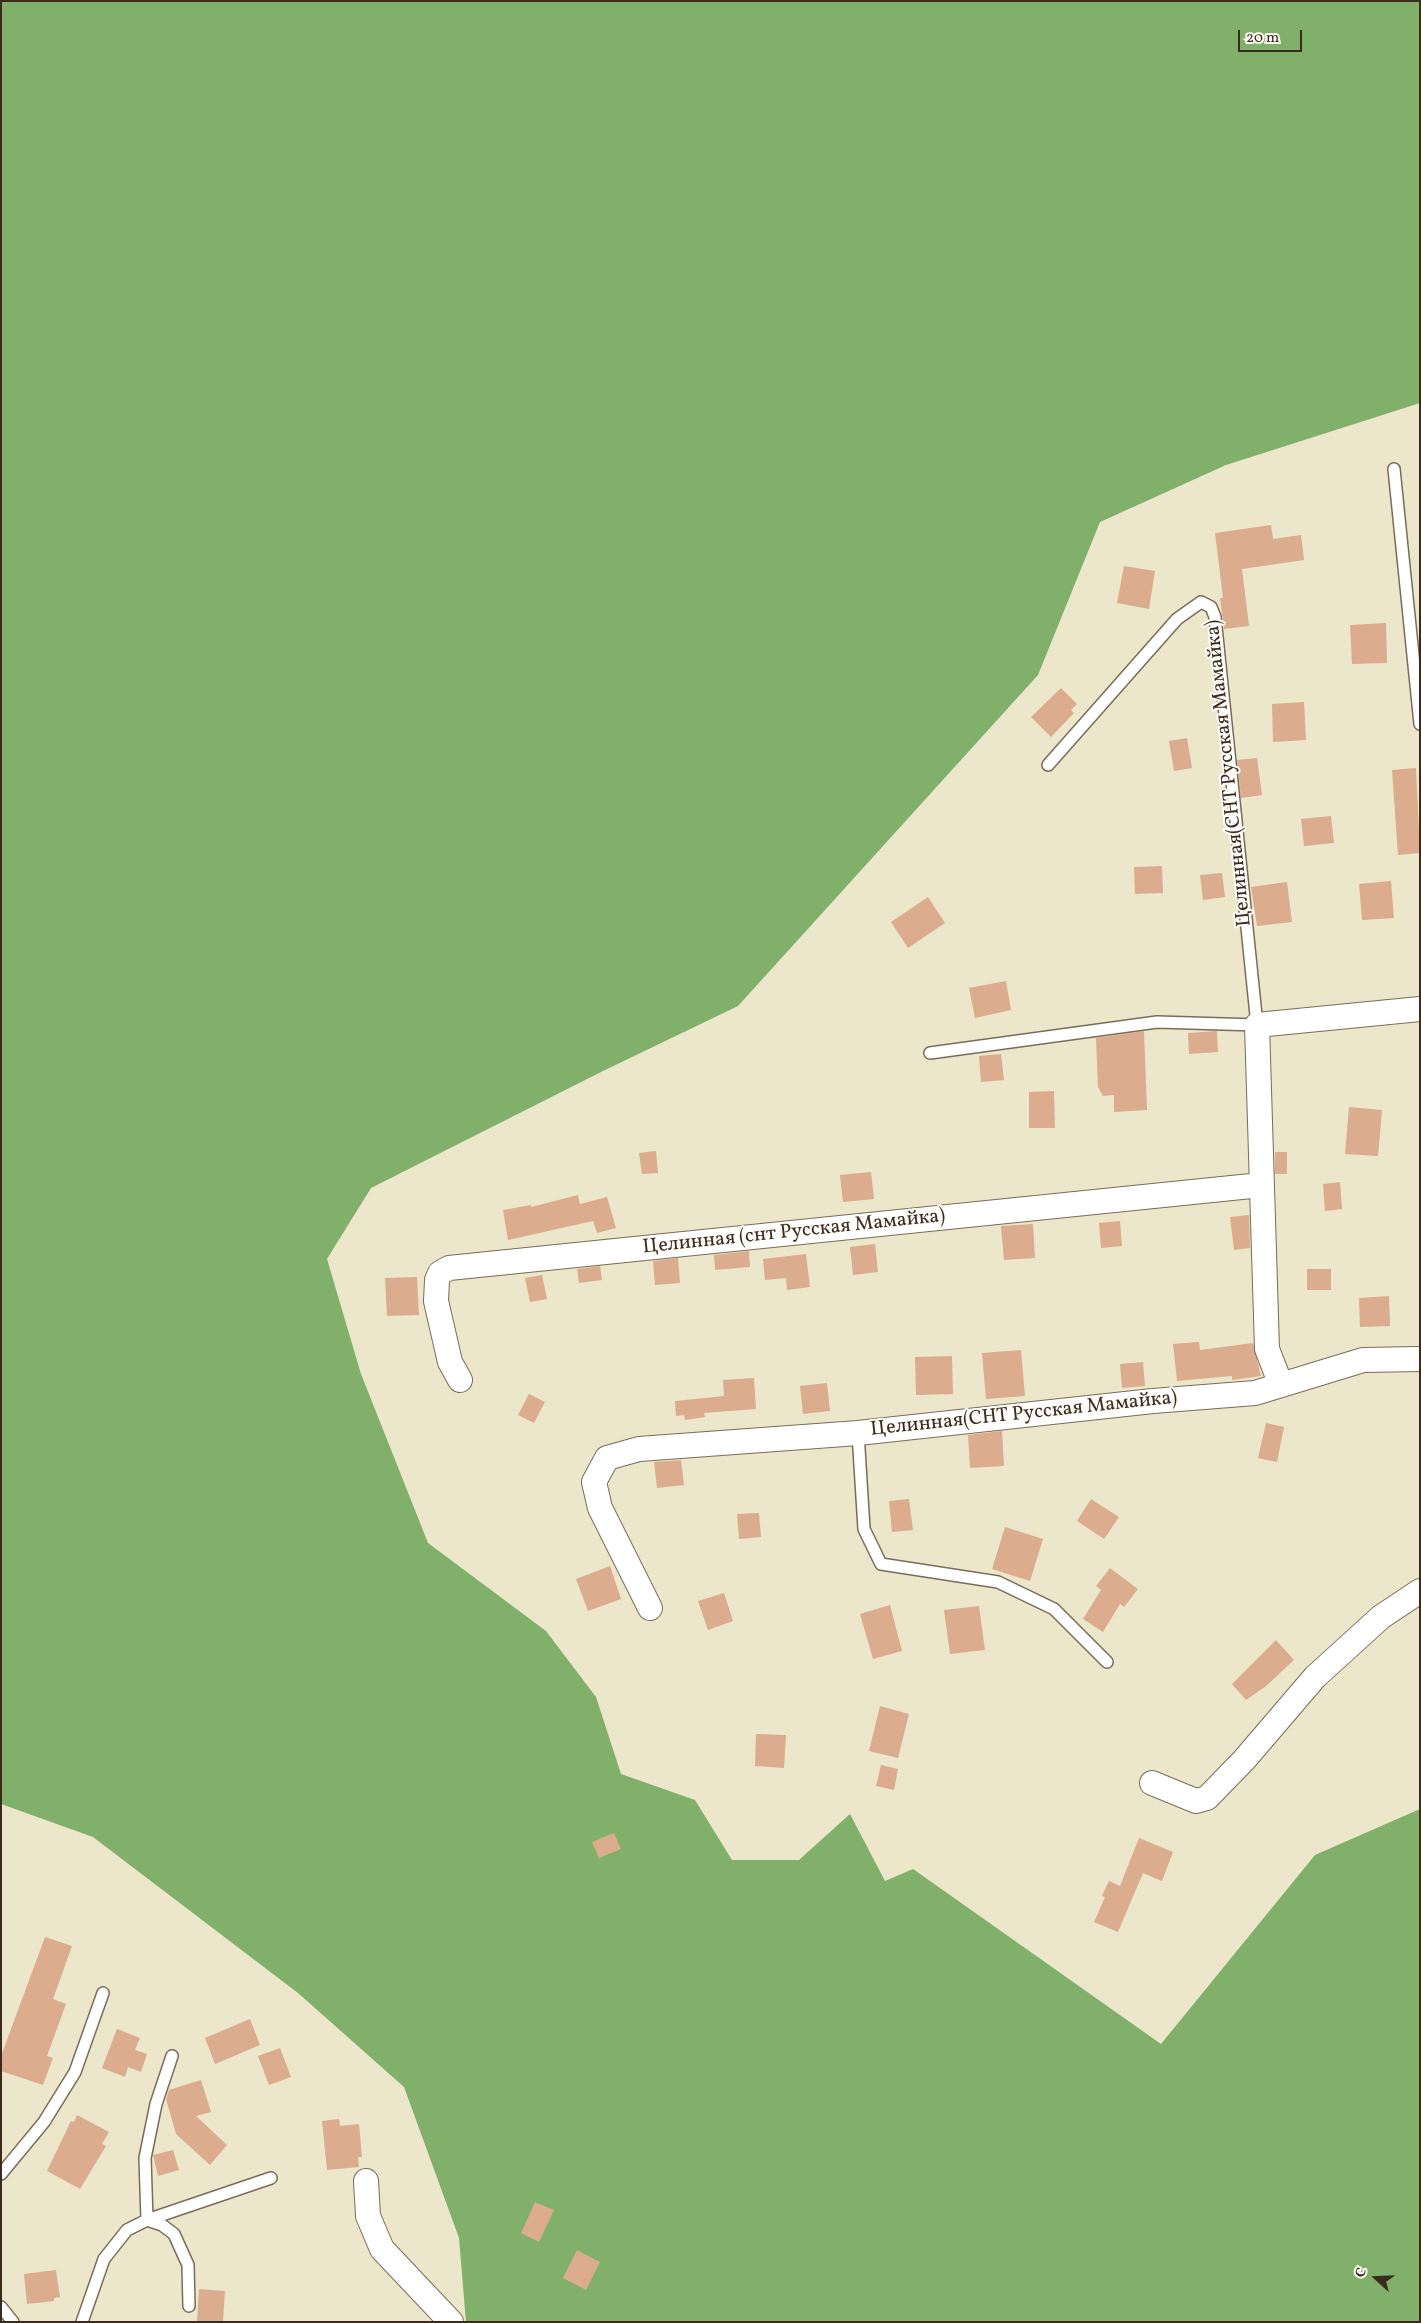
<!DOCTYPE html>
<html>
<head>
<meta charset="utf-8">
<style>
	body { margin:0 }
	#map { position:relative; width:1421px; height:2323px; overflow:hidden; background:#ece6ca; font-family:Vollkorn,serif }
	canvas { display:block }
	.frame { position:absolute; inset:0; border:2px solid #3b2a1e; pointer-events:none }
	.north { position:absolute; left:1351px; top:2253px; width:50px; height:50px; -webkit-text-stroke:4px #fdfcf7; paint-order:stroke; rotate:290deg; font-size:14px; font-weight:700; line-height:20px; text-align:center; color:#3b2a1e }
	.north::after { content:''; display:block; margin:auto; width:18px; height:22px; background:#3b2a1e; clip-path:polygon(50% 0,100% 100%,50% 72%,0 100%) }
	.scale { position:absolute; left:1238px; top:30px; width:64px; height:22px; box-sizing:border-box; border:2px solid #3b2a1e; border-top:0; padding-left:6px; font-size:15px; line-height:18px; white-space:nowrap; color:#3b2a1e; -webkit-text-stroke:4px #fdfcf7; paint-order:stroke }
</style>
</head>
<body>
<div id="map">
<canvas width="1421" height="2323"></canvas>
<div class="frame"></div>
<div class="north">С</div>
<div class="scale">20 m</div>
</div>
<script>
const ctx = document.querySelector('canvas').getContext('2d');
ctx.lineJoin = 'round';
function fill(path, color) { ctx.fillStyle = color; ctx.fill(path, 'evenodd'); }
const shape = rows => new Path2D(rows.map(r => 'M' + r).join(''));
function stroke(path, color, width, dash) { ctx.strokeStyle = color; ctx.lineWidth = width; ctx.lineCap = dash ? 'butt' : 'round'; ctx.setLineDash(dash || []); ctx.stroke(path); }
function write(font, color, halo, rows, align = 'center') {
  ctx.font = font + ' Vollkorn,serif'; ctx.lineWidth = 4; ctx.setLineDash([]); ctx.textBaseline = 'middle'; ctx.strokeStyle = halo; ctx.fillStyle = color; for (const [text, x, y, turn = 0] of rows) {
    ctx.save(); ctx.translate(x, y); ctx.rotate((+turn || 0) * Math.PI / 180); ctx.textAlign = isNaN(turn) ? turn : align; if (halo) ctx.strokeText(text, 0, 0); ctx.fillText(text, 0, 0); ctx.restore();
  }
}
fill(shape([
	[1,1,1420,1,1420,403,1226,465,1100,522,1038,675,738,1006,603,1071,371,1188,327,1259,361,1374,428,1543,546,1631,596,1697,621,1774,695,1800,732,1860,799,1860,850,1814,885,1881,913,1869,1161,2044,1315,1855,1420,1809,1420,2322,466,2322,459,2238,404,2087,298,1993,93,1837,1,1804]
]), '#80b06a');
fill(shape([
	[1271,525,1273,539,1301,535,1304,560,1242,569,1249,626,1224,629,1220,598,1223,598,1215,533],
	[1124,566,1155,571,1149,609,1117,603],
	[1386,623,1387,663,1352,664,1350,625],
	[1061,688,1077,704,1071,710,1074,713,1051,737,1031,717],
	[1304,702,1306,740,1273,742,1272,704],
	[1187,738,1192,768,1174,771,1169,741],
	[1257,758,1262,795,1241,798,1237,760],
	[1416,768,1420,853,1398,855,1392,770],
	[1331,816,1334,843,1304,846,1301,819],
	[1162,866,1163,893,1135,894,1134,867],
	[1222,873,1225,897,1203,900,1200,875],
	[1391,881,1394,918,1362,920,1359,884],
	[1287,882,1292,922,1257,926,1251,887],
	[928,897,945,923,908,948,891,922],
	[1006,981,1011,1010,975,1018,969,988],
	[1144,1031,1147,1110,1114,1112,1114,1095,1103,1096,1098,1087,1096,1038],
	[1217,1031,1218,1052,1189,1054,1188,1033],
	[1001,1054,1004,1080,981,1082,979,1056],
	[1054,1091,1055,1128,1029,1128,1029,1092],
	[1349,1107,1382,1110,1378,1156,1345,1154],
	[656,1151,658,1173,642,1174,639,1153],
	[1275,1152,1287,1152,1287,1174,1275,1174],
	[871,1172,874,1199,843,1202,840,1175],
	[1340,1182,1342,1209,1325,1211,1323,1184],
	[578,1195,580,1204,607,1197,616,1228,597,1233,593,1221,508,1240,503,1210,531,1205,531,1207],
	[1249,1215,1250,1248,1234,1250,1230,1217],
	[1120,1221,1122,1246,1101,1248,1099,1223],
	[1033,1224,1035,1258,1004,1260,1001,1226],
	[875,1244,878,1272,853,1275,850,1247],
	[749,1251,750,1267,715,1270,714,1255],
	[806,1254,810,1287,787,1290,786,1278,765,1280,763,1259],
	[678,1258,680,1283,655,1285,653,1261],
	[600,1266,602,1280,579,1283,577,1269],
	[1307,1269,1331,1269,1331,1290,1307,1290],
	[542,1275,547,1299,530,1302,525,1278],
	[417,1277,419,1315,387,1316,385,1278],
	[1389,1296,1390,1326,1360,1327,1359,1298],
	[1199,1342,1200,1350,1253,1343,1261,1376,1232,1380,1232,1376,1177,1381,1173,1344],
	[1021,1350,1025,1396,986,1399,982,1353],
	[952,1356,953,1394,916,1395,915,1357],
	[1143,1362,1145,1386,1122,1388,1120,1364],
	[754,1378,756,1409,704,1413,705,1417,685,1420,684,1415,676,1416,675,1401,724,1396,723,1380],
	[827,1383,830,1411,803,1414,800,1386],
	[529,1394,545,1402,534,1423,518,1415],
	[1266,1423,1284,1427,1277,1462,1258,1458],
	[1002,1431,1004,1466,970,1468,968,1435],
	[681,1460,684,1485,657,1488,654,1462],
	[909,1499,913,1530,892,1532,889,1501],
	[1091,1499,1119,1517,1104,1539,1077,1521],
	[759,1513,761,1537,739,1539,737,1514],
	[1005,1527,1043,1539,1030,1581,992,1569],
	[610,1566,621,1599,588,1611,576,1579],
	[1110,1568,1138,1589,1124,1607,1120,1604,1103,1632,1083,1619,1101,1590,1096,1586],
	[724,1593,733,1621,708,1630,698,1601],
	[890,1605,902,1651,873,1659,860,1614],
	[979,1606,985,1650,950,1654,944,1610],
	[1276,1640,1294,1660,1266,1686,1246,1700,1232,1684],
	[880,1706,909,1714,898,1758,869,1751],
	[756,1734,786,1735,784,1768,755,1766],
	[881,1765,898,1769,894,1790,876,1786],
	[614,1833,621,1849,599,1858,592,1842],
	[1139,1838,1173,1852,1162,1881,1143,1873,1118,1932,1094,1922,1105,1897,1102,1896,1109,1881,1120,1886],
	[45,1937,72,1946,53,1999,66,2004,47,2056,53,2058,43,2085,1,2071,1,2056],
	[250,2019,260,2045,215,2064,205,2038],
	[117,2029,140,2038,135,2050,147,2054,141,2072,128,2067,125,2077,102,2068],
	[280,2048,291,2077,269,2085,258,2056],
	[201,2080,211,2112,196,2116,227,2145,210,2165,176,2134,166,2099,169,2090],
	[77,2115,109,2132,102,2144,106,2146,80,2189,47,2171,71,2121,74,2122],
	[339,2119,340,2126,359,2124,362,2157,358,2157,359,2167,327,2170,322,2121],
	[173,2150,179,2170,158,2176,153,2155],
	[535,2202,554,2210,539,2242,521,2233],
	[577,2250,600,2262,586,2290,563,2278],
	[56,2270,60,2297,54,2298,54,2301,27,2304,24,2274],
	[199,2289,225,2291,223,2322,197,2322]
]), '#dbac8d');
const service = shape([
	[1394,469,1420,724],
	[930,1053,1157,1022,1257,1025,1215,617,1211,607,1201,602,1177,619,1048,765],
	[858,1433,864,1529,881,1564,998,1582,1054,1609,1107,1662],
	[172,2056,156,2104,145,2158,147,2220,162,2225,174,2234,188,2265,189,2306],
	[1,2174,44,2122,75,2072,103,1993],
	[1,2307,13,2322],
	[82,2322,104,2259,127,2230,147,2220,271,2178]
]);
const minor = shape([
	[460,1380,450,1362,436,1301,437,1280,440,1273,449,1268,1261,1185],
	[1281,1385,1267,1349,1257,1025,1420,1009],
	[650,1608,600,1508,594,1482,607,1458,639,1449,858,1433,1153,1401,1255,1393,1363,1360,1420,1359],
	[1152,1783,1196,1801,1207,1798,1244,1760,1315,1677,1381,1617,1420,1591],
	[366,2181,368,2216,382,2249,451,2322]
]);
stroke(service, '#796c5a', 14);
stroke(minor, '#796c5a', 26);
stroke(service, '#fff', 11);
stroke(minor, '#fff', 24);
write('20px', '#3b2a1e', '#fdfcf7', [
	["Целинная(СНТ Русская Мамайка)",1230,773,-96],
	["Целинная (снт Русская Мамайка)",794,1233,-6],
	["Целинная(СНТ Русская Мамайка)",1024,1415,-6]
]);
</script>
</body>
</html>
